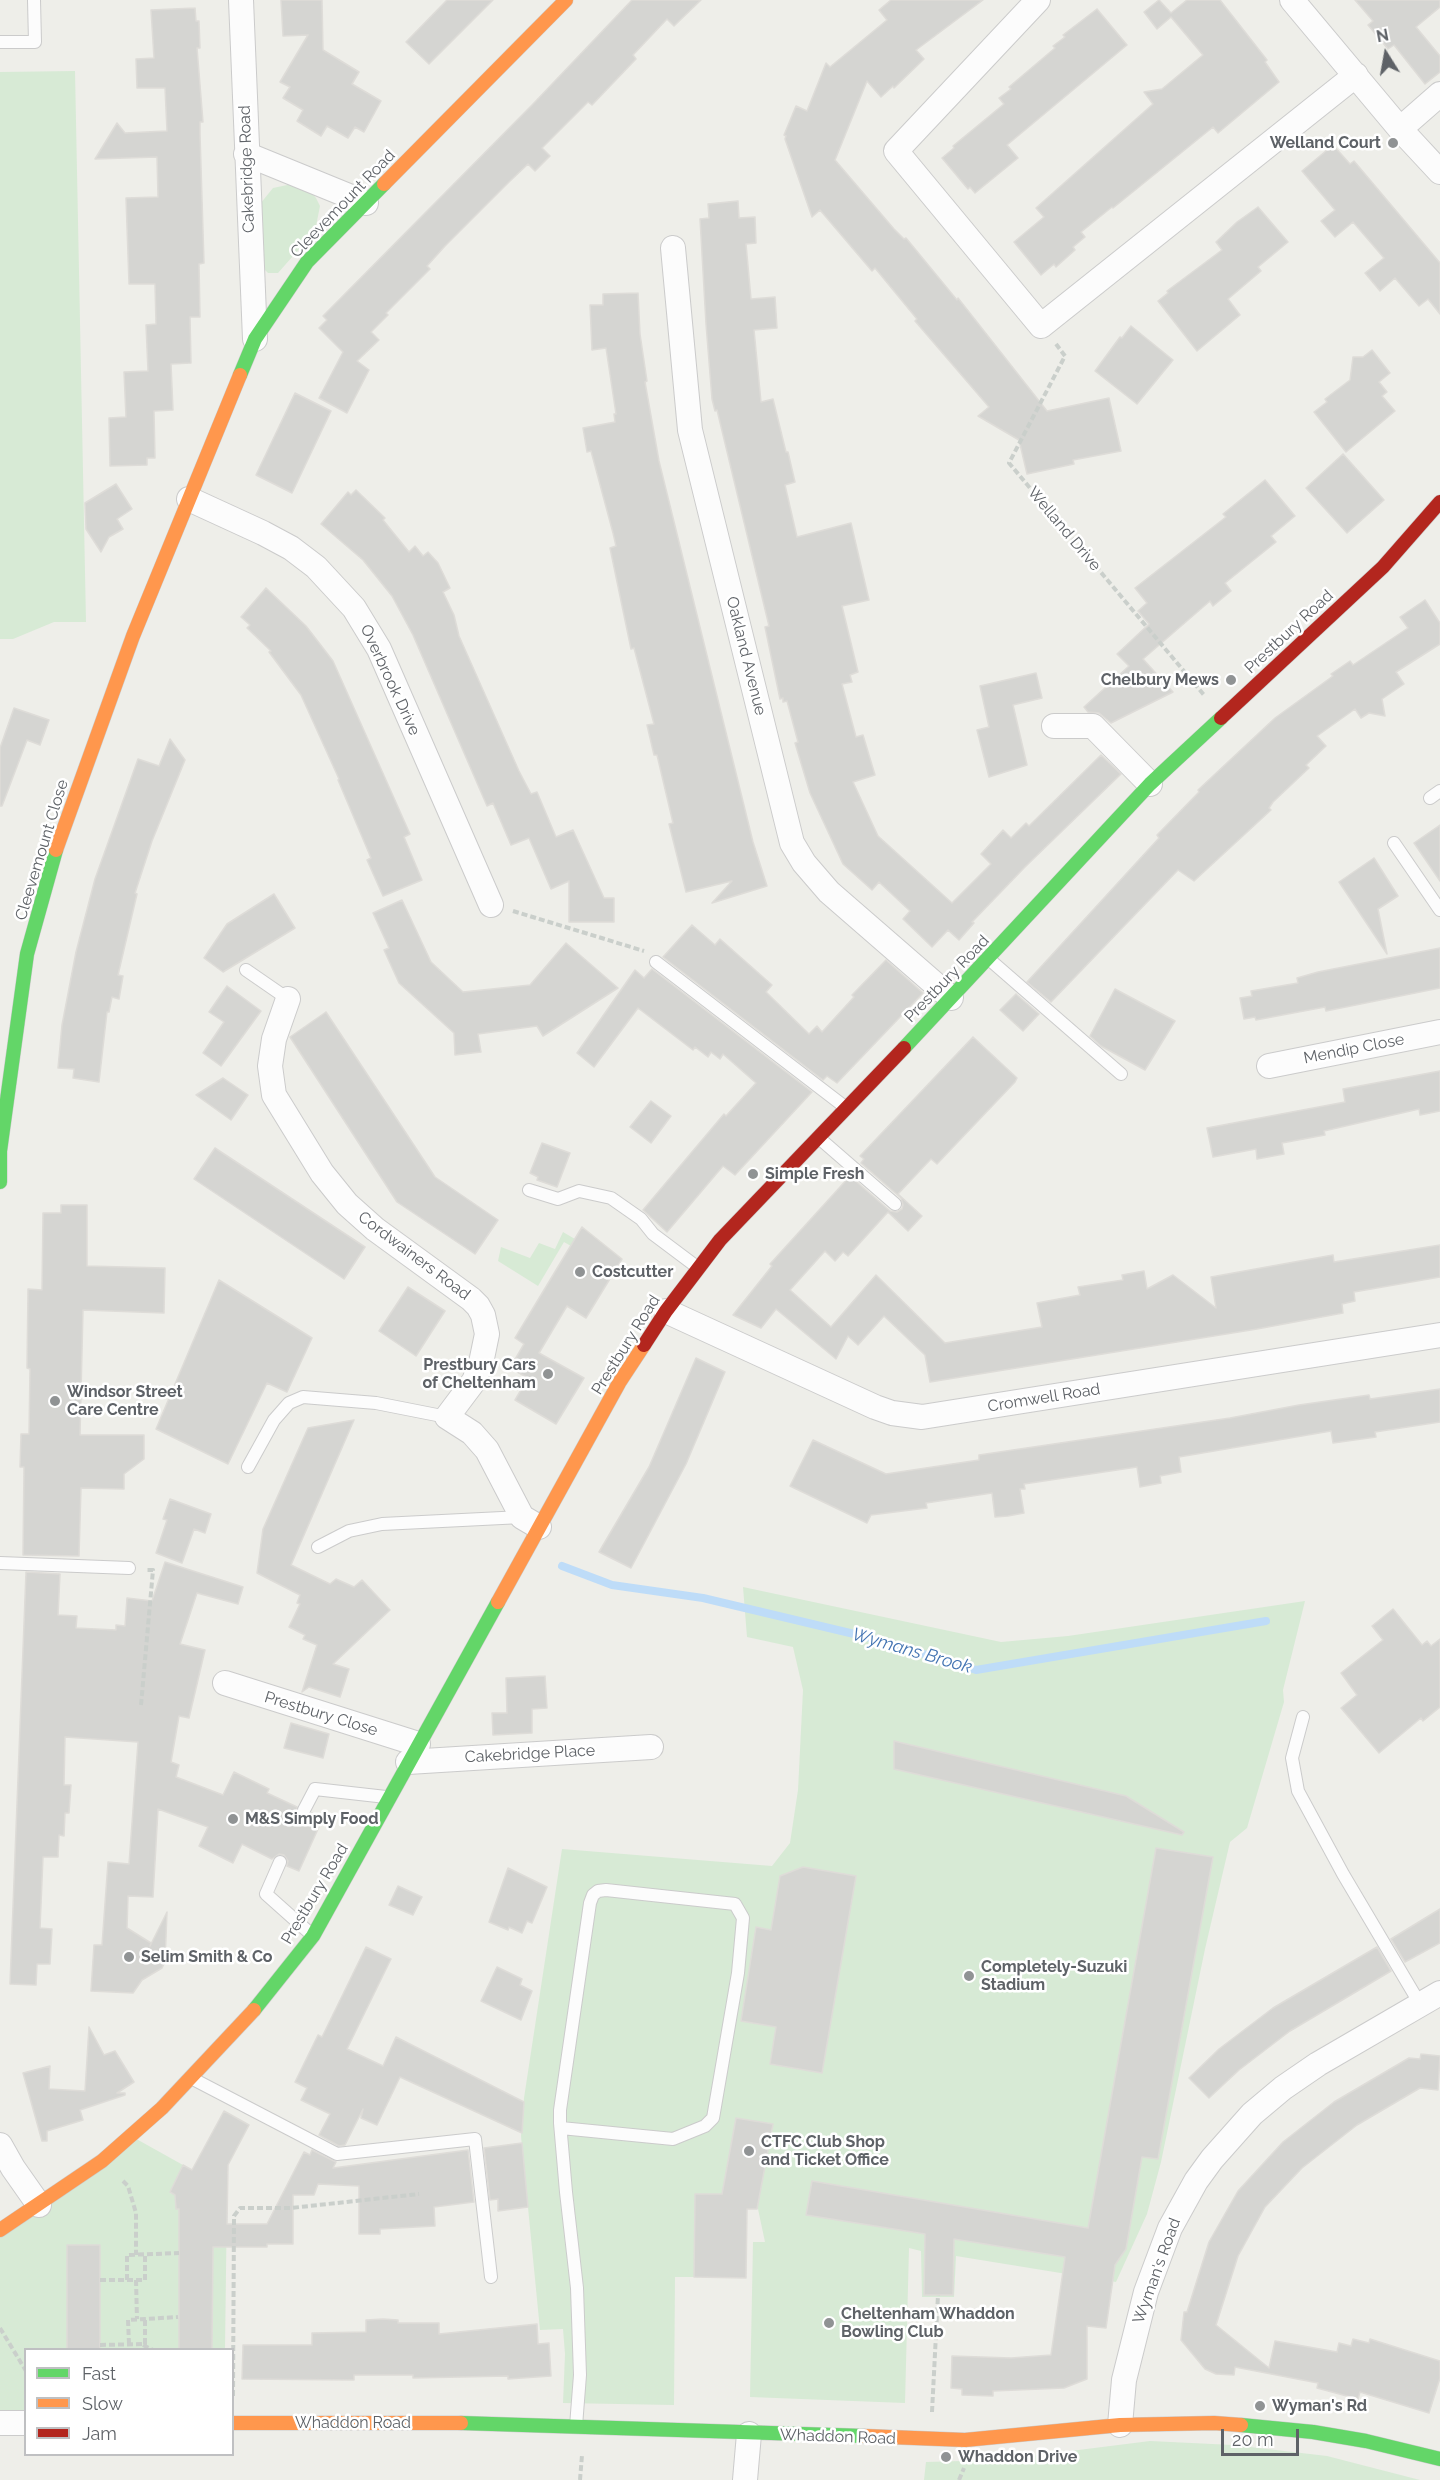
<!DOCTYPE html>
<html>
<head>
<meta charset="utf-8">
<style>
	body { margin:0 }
	#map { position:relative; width:1440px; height:2480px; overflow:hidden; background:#eeeee9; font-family:Raleway,sans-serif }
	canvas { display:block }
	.legend { position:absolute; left:24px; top:2348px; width:210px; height:108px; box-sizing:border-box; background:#fff; border:2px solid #bfc0c2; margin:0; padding:8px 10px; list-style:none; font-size:18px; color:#5e6267 }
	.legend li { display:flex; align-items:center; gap:12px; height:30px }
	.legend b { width:30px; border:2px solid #bfc0c2 }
	.north { position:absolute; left:1356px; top:24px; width:60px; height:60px; -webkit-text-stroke:4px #fff; paint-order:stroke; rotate:349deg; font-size:16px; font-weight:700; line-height:24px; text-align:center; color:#5e6267 }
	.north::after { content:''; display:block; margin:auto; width:21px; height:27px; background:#5e6267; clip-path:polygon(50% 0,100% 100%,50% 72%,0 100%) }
	.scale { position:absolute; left:1221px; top:2429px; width:78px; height:27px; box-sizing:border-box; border:3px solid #5e6267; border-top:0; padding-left:8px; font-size:18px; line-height:21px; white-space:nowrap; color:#5e6267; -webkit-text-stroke:4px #fff; paint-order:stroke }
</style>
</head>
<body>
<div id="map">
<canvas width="1440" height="2480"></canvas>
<ul class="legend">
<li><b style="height:8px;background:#63d668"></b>Fast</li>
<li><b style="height:8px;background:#ff974d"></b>Slow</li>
<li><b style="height:8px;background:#b3261e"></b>Jam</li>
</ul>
<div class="north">N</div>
<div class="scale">20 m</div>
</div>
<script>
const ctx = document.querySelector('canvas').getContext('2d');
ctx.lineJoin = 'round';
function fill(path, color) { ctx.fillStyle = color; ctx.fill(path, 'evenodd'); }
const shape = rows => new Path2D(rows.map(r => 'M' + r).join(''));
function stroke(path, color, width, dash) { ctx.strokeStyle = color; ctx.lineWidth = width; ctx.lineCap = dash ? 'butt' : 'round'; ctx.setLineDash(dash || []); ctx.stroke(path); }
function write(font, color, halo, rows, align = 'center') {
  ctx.font = font + ' Raleway,sans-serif'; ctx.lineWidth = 5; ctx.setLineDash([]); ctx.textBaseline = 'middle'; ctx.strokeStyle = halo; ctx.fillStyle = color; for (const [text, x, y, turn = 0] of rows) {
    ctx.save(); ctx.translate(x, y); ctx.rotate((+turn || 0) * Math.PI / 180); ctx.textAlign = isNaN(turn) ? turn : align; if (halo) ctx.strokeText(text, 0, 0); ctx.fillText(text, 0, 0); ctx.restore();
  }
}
fill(shape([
	[75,71,86,622,54,622,13,639,0,639,0,72],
	[292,184,311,192,316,198,320,206,315,231,278,273,268,273,264,269,260,204,273,188],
	[563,1232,580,1242,576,1249,564,1242,538,1286,498,1261,501,1247,530,1258,539,1243,555,1249],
	[743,1587,1001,1642,1068,1636,1305,1601,1283,1690,1284,1702,1247,1828,1230,1842,1205,1949,1161,2162,1147,2214,1116,2282,956,2256,954,2297,922,2297,921,2251,909,2248,905,2403,750,2397,753,2242,765,2242,758,2209,758,2195,696,2194,694,2277,675,2277,674,2405,563,2403,565,2354,563,2329,540,2330,521,2136,524,2098,562,1849,772,1866,790,1843,798,1790,803,1690,793,1647,747,1637],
	[131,2136,183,2165,170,2193,175,2195,227,2196,225,2349,26,2350,25,2423,0,2423,0,2230],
	[1150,2441,1233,2445,1327,2456,1420,2480,924,2480,926,2462,999,2460]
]), '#d7ead5');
stroke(shape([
	[562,1566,612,1585,703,1598,871,1638,976,1670,1266,1621]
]), '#bedcf8', 8);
const building = shape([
	[281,0,322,0,323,50,359,72,352,84,381,101,364,132,355,127,348,138,327,126,321,136,297,121,303,110,283,98,290,87,280,82,308,35,283,36,281,0],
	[447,0,493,0,429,64,406,42,447,0],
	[632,0,701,0,674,26,667,19,633,55,636,59,592,105,588,102,542,148,550,156,535,171,528,164,509,182,445,246,427,266,430,269,386,313,388,315,371,332,379,340,357,361,369,370,347,413,319,398,343,352,319,328,327,320,323,316,533,104,632,0],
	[891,0,983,0,916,50,924,59,894,88,893,86,881,97,867,81,835,160,894,229,904,239,906,238,957,300,958,298,1047,411,1109,398,1121,451,1073,460,1074,464,1027,474,1019,440,978,416,989,407,915,321,917,319,875,268,872,271,820,210,812,217,785,139,786,136,784,135,796,106,807,111,826,63,830,67,887,20,879,10,891,0],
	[1159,0,1171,13,1187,0,1220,0,1267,60,1265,62,1279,82,1218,133,1213,127,1113,208,1112,207,1081,232,1085,237,1073,247,1075,250,1056,267,1054,264,1041,275,1014,242,1044,217,1036,208,1153,104,1144,92,1162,89,1203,55,1171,17,1157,29,1144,12,1159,0],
	[1355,0,1440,0,1440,7,1416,27,1440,56,1440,72,1425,84,1394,45,1388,49,1368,25,1373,21,1355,0],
	[195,8,196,21,199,21,200,48,197,48,203,122,200,122,200,134,204,263,199,264,200,317,190,317,191,363,171,364,173,410,154,411,155,458,147,458,147,465,110,466,109,418,126,417,124,372,148,371,146,325,156,324,155,284,129,284,126,198,158,197,157,157,95,159,117,123,125,133,167,131,165,88,137,88,136,59,154,58,151,10,195,8],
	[1097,9,1127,45,1007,145,1018,158,975,193,970,187,968,189,942,158,954,148,953,146,1004,104,999,98,1011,89,1009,87,1055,48,1053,46,1065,37,1063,35,1097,9],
	[1333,145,1350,164,1354,161,1440,263,1440,314,1428,299,1419,306,1395,278,1380,291,1365,273,1384,258,1353,222,1335,237,1321,221,1335,210,1302,171,1333,145],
	[738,201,739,218,755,217,756,243,746,244,751,299,775,297,777,328,754,330,761,402,773,399,786,452,788,452,795,482,785,485,797,537,851,523,869,600,842,606,858,672,850,675,852,682,842,684,856,737,863,735,875,775,853,782,878,836,952,903,991,864,981,854,1003,830,1011,838,1026,823,1029,826,1101,755,1121,774,1025,867,972,922,974,923,959,940,948,930,932,947,903,919,910,911,879,882,872,890,843,864,810,793,795,743,798,742,787,701,783,702,783,698,780,699,765,627,769,626,717,410,715,411,712,399,706,324,700,219,709,218,708,204,738,201],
	[1258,207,1288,242,1258,267,1261,271,1228,299,1240,315,1197,351,1158,301,1168,293,1167,291,1222,250,1216,242,1237,222,1258,207],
	[638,293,640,334,647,381,645,382,659,461,753,842,767,886,712,903,732,881,686,892,669,824,673,823,657,755,654,755,647,725,654,724,634,648,631,649,610,548,616,546,613,533,591,451,587,452,583,428,615,422,614,414,616,414,606,348,592,350,590,305,603,305,603,294,638,293],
	[1131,326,1173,360,1137,404,1095,371,1120,337,1122,338,1131,326],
	[1372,350,1390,373,1379,382,1387,392,1382,396,1395,411,1346,452,1314,412,1327,402,1325,399,1350,380,1353,357,1363,357,1372,350],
	[295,393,331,411,292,493,256,475,295,393],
	[1343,454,1384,500,1347,533,1306,488,1343,454],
	[1265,480,1295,516,1271,536,1276,542,1225,583,1231,591,1213,606,1210,601,1143,659,1173,692,1111,723,1099,713,1088,712,1084,707,1129,666,1117,654,1149,624,1138,611,1147,603,1135,588,1226,517,1223,514,1265,480],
	[116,484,132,509,117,519,123,529,109,537,101,552,86,529,85,503,116,484],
	[356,490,385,518,383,520,409,552,415,546,423,556,428,552,438,563,450,588,443,592,454,615,459,636,519,771,531,794,537,792,556,837,573,830,604,898,614,898,614,922,569,922,569,881,551,889,529,838,511,845,493,803,487,806,413,635,392,596,363,560,321,524,348,492,351,495,356,490],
	[266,588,306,626,333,661,410,834,404,837,422,880,383,896,367,860,371,858,338,780,339,779,301,695,269,652,271,651,247,628,250,625,241,617,266,588],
	[1425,600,1440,623,1440,644,1396,672,1404,684,1382,699,1385,716,1369,713,1361,718,1355,709,1317,736,1326,746,1306,765,1309,768,1273,802,1269,808,1271,810,1194,881,1178,870,1051,1002,1027,982,1159,838,1157,835,1199,792,1198,790,1275,718,1333,676,1331,674,1350,661,1353,665,1408,628,1400,617,1425,600],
	[1036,673,1042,698,1013,705,1027,765,989,777,977,730,989,727,980,686,1036,673],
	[14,708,49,720,40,745,27,740,2,806,0,806,0,748,14,708],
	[170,739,185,760,152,841,135,893,137,894,118,975,123,976,119,999,112,997,109,1012,107,1012,99,1082,73,1078,74,1069,58,1068,62,1025,76,952,95,879,138,759,159,766,170,739],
	[1440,825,1440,881,1414,843,1440,825],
	[1374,858,1398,896,1378,909,1387,954,1339,882,1374,858],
	[274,894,295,928,223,972,204,958,227,924,274,894],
	[402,900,431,962,463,992,530,985,566,943,618,988,543,1036,537,1026,478,1034,481,1052,455,1055,454,1033,399,983,384,950,389,948,373,913,402,900],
	[692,925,715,945,720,939,772,985,766,992,809,1034,817,1026,822,1032,854,997,852,995,886,960,923,993,837,1083,827,1076,823,1080,663,957,692,925],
	[1440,948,1440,988,1326,1011,1325,1007,1256,1020,1255,1017,1244,1019,1240,998,1252,996,1251,991,1298,983,1297,978,1318,972,1440,948],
	[652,969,812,1092,735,1175,723,1166,667,1232,643,1210,724,1114,726,1116,756,1083,723,1054,720,1059,711,1052,708,1057,695,1047,693,1050,638,1008,594,1067,577,1053,635,970,644,978,652,969],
	[227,986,261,1011,221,1066,203,1053,224,1022,209,1012,227,986],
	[1115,989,1175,1021,1145,1070,1101,1046,1090,1036,1115,989],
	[1016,994,1039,1014,1023,1031,1000,1010,1016,994],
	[326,1012,435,1177,498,1220,475,1254,397,1202,290,1037,326,1012],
	[973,1037,1017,1078,1015,1082,937,1164,931,1159,898,1194,922,1216,908,1231,888,1212,848,1256,843,1252,835,1261,825,1251,790,1290,831,1327,876,1275,945,1343,1042,1327,1037,1303,1080,1295,1078,1287,1123,1280,1122,1275,1144,1271,1147,1289,1173,1275,1216,1308,1211,1277,1333,1255,1334,1262,1440,1245,1440,1277,1354,1292,1355,1301,1342,1304,1343,1313,1257,1329,930,1382,925,1355,884,1316,858,1345,848,1336,836,1359,776,1309,761,1328,733,1315,772,1266,770,1264,850,1176,890,1211,897,1212,902,1209,903,1205,901,1198,861,1163,864,1159,860,1156,973,1037],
	[1440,1071,1440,1111,1420,1115,1419,1109,1324,1131,1325,1135,1282,1143,1284,1154,1257,1159,1256,1149,1213,1157,1207,1128,1345,1102,1343,1089,1440,1071],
	[223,1078,248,1095,231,1120,196,1095,223,1078],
	[651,1101,671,1116,651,1143,630,1127,651,1101],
	[542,1143,570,1153,557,1187,537,1180,538,1177,530,1173,542,1143],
	[215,1148,365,1247,344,1279,194,1179,215,1148],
	[61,1205,87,1205,87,1266,165,1268,164,1313,83,1310,80,1435,144,1435,144,1459,124,1474,124,1489,81,1488,79,1556,23,1555,24,1467,20,1467,21,1434,29,1434,30,1369,27,1368,28,1289,42,1290,43,1213,61,1213,61,1205],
	[582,1227,622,1259,586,1318,567,1306,539,1353,584,1378,556,1424,515,1400,528,1378,510,1368,524,1344,515,1338,582,1227],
	[219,1280,312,1338,287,1392,267,1383,228,1464,156,1429,219,1280],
	[408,1287,445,1311,416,1356,379,1331,408,1287],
	[696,1358,725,1372,686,1464,631,1568,599,1552,649,1467,696,1358],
	[1440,1389,1440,1422,1375,1432,1376,1437,1333,1443,1331,1431,1179,1457,1181,1472,1160,1476,1161,1483,1140,1487,1137,1467,1024,1484,1025,1489,1020,1489,1024,1513,1008,1516,995,1517,992,1493,926,1503,927,1508,871,1515,867,1523,790,1486,813,1440,886,1474,979,1460,979,1455,1230,1418,1299,1405,1369,1395,1370,1399,1440,1389],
	[354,1420,291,1565,330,1584,336,1579,354,1587,362,1580,390,1610,333,1664,349,1669,340,1697,309,1687,302,1692,317,1645,303,1639,305,1635,289,1627,300,1604,297,1603,300,1595,257,1573,263,1529,308,1428,354,1420],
	[170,1499,211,1514,205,1533,194,1529,182,1563,156,1553,167,1520,163,1519,170,1499],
	[165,1562,243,1587,238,1604,197,1593,180,1644,205,1650,189,1718,179,1716,171,1762,179,1765,176,1777,223,1795,234,1772,269,1789,267,1793,297,1807,297,1814,301,1818,308,1817,312,1813,323,1818,299,1871,287,1866,288,1861,284,1855,279,1854,272,1859,242,1844,233,1863,199,1846,208,1827,158,1809,153,1897,128,1896,127,1928,151,1943,150,1946,167,1912,165,1962,162,1968,142,1980,133,1993,91,1991,94,1945,102,1945,108,1862,129,1864,138,1742,65,1737,64,1785,71,1785,69,1813,65,1813,64,1836,59,1835,58,1857,43,1857,40,1928,52,1929,50,1964,37,1964,36,1985,10,1984,26,1572,60,1574,58,1615,77,1616,76,1628,116,1630,116,1625,125,1626,127,1598,152,1601,165,1562],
	[1393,1609,1422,1645,1427,1641,1431,1646,1440,1639,1440,1707,1423,1721,1421,1718,1379,1753,1341,1708,1357,1695,1341,1673,1383,1640,1372,1626,1393,1609],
	[545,1676,547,1708,532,1709,532,1733,493,1735,492,1713,507,1713,506,1678,545,1676],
	[291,1723,329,1734,323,1758,284,1748,291,1723],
	[894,1741,1126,1796,1184,1832,1182,1835,894,1769,894,1741],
	[1156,1848,1213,1857,1158,2159,1142,2157,1126,2249,1115,2265,1106,2328,1087,2326,1087,2379,1064,2388,993,2391,993,2396,962,2395,962,2389,951,2388,952,2356,1011,2358,1051,2355,1065,2257,954,2239,953,2295,924,2295,925,2234,806,2215,812,2181,1088,2228,1156,1848],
	[803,1867,856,1876,822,2073,770,2064,776,2027,741,2021,756,1927,771,1930,780,1876,803,1867],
	[508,1868,547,1887,532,1923,527,1921,522,1933,509,1927,508,1930,489,1922,508,1868],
	[398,1886,422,1897,413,1915,389,1905,398,1886],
	[1440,1909,1440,1943,1405,1962,1391,1939,1440,1909],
	[366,1947,391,1959,347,2049,383,2066,396,2037,524,2102,522,2133,400,2077,377,2125,361,2118,363,2109,345,2145,339,2146,319,2135,330,2114,301,2100,307,2088,295,2082,318,2035,322,2037,366,1947],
	[1377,1947,1391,1971,1290,2031,1239,2070,1209,2098,1189,2078,1219,2049,1273,2008,1377,1947],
	[497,1967,522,1979,520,1985,532,1991,521,2020,481,2001,497,1967],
	[89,2027,104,2055,115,2051,134,2082,117,2093,125,2093,125,2095,80,2110,83,2120,47,2131,47,2141,42,2141,23,2073,50,2066,49,2089,85,2091,89,2027],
	[1421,2054,1440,2056,1438,2090,1420,2088,1357,2125,1302,2168,1265,2207,1238,2256,1216,2325,1269,2368,1275,2341,1337,2352,1339,2343,1351,2346,1353,2339,1369,2343,1370,2339,1440,2361,1440,2378,1429,2413,1360,2392,1358,2399,1317,2388,1318,2383,1235,2367,1234,2375,1216,2374,1205,2369,1181,2340,1184,2312,1187,2312,1209,2242,1238,2191,1283,2142,1334,2102,1409,2058,1420,2059,1421,2054],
	[224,2111,249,2125,228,2165,227,2224,267,2224,304,2152,310,2155,312,2150,336,2162,333,2168,468,2150,474,2202,434,2207,435,2226,380,2229,380,2234,359,2234,359,2186,318,2184,314,2195,293,2195,293,2244,267,2244,267,2247,213,2247,212,2349,179,2349,179,2209,176,2209,175,2195,170,2192,183,2165,192,2170,224,2111],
	[736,2118,773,2124,757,2209,747,2209,746,2278,694,2277,695,2194,722,2194,736,2118],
	[522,2143,528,2207,498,2211,498,2199,490,2200,484,2148,522,2143],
	[67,2245,100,2245,100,2349,67,2349,67,2245],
	[383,2319,398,2320,398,2323,439,2323,439,2334,537,2324,538,2344,549,2343,551,2376,508,2379,508,2376,413,2378,413,2375,354,2375,354,2380,242,2379,243,2345,312,2345,312,2333,366,2332,366,2320,383,2319]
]);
fill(building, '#d5d5d2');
stroke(building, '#dedcd8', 1.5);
const lane = shape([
	[0,42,35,42,34,0],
	[1430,798,1440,791],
	[1394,843,1440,910],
	[990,960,1121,1074],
	[656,962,845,1107],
	[246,970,288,999],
	[819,1138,895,1204],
	[529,1190,558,1199,579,1191,611,1198,641,1219,653,1234,697,1267],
	[248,1467,274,1420,289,1403,303,1397,376,1403,447,1417],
	[318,1547,349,1531,382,1524,522,1517],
	[0,1563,129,1568],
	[1303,1717,1292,1758,1298,1791,1343,1874,1420,2004],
	[304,1810,315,1789,386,1797],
	[280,1862,266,1894,312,1935],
	[193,2079,337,2154,475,2139,491,2277],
	[561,2128,673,2139,705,2126,713,2118,738,1973,743,1918,735,1904,606,1890,598,1891,593,1895,590,1903,560,2110,560,2123,566,2192,577,2288,580,2375,576,2426]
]);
const street = shape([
	[241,0,255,339],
	[1038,0,896,151,1041,326,1356,75],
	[1292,0,1400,129,1440,172],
	[1400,129,1440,94],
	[246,154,366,203],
	[673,248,690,430,792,843,804,863,829,892,951,998],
	[189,499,263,533,291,548,316,567,354,608,379,649,491,905],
	[1054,726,1093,726,1150,784],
	[288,999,274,1039,270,1066,274,1095,322,1173,347,1204,375,1229,471,1299,478,1306,483,1315,487,1334,481,1363,474,1381,447,1417,472,1433,487,1450,522,1517,539,1527],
	[1269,1066,1440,1032],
	[666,1311,875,1407,892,1413,922,1417,1440,1335],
	[225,1683,418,1744],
	[408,1762,651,1747],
	[0,2145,13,2168,39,2205],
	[0,2423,26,2423],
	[1120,2425,1124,2380,1146,2292,1170,2228,1196,2181,1212,2159,1252,2114,1283,2088,1318,2064,1440,1993],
	[745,2480,749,2434]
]);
const fast = shape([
	[240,375,255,339,307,262,384,184],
	[904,1048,1150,784,1221,718],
	[0,1182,0,1151,27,954,56,850],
	[254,2010,313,1936,498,1602],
	[461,2423,864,2436],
	[1241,2425,1313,2432,1366,2441,1440,2459]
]);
const slow = shape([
	[384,184,566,0],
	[56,850,133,636,240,375],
	[498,1602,619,1383,644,1345],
	[0,2230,102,2161,162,2108,254,2010],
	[232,2423,461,2423],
	[864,2436,965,2440,1120,2425,1214,2423,1241,2425]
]);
const jam = shape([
	[1221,718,1383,567,1440,502],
	[644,1345,666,1311,720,1240,904,1048]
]);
stroke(lane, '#cbcbcb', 14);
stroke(street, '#cbcbcb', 26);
stroke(fast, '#cbcbcb', 15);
stroke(slow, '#cbcbcb', 15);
stroke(jam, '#cbcbcb', 15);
stroke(shape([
	[1056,344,1065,356,1009,463,1204,695],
	[513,911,644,951],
	[141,1705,153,1570,147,1570],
	[123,2181,128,2186,136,2213,136,2255],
	[100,2280,145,2280,145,2254],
	[127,2280,127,2255,179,2253],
	[136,2280,137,2319],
	[0,2328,26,2371],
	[129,2344,128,2320,178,2317],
	[100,2345,145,2344,145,2320],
	[143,2345,153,2350],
	[233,2396,234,2216,240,2208,291,2208,419,2194],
	[932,2412,938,2295],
	[580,2480,582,2455],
	[959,2480,964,2468]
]), '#cacfcb', 4, [6, 3]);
stroke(lane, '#fcfcfc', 12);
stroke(street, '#fcfcfc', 24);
stroke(fast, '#63d668', 14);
stroke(slow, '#ff974d', 14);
stroke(jam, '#b3261e', 14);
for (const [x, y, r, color] of [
	[1393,143,6,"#909394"],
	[1231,680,6,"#909394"],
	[753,1174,6,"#909394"],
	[580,1272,6,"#909394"],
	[548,1374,6,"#909394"],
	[55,1401,6,"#909394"],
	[233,1819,6,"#909394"],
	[129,1957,6,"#909394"],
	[969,1976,6,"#909394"],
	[749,2151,6,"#909394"],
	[829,2323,6,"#909394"],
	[1260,2406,6,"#909394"],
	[946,2457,6,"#909394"]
]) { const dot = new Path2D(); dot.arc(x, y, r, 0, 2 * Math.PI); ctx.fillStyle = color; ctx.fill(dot); stroke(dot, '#fff', 2); }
write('bold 16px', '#5e6267', '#fff', [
	["Welland Court",1381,143,"right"],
	["Chelbury Mews",1219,680,"right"],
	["Simple Fresh",765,1174],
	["Costcutter",592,1272],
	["Prestbury Cars",536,1365,"right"],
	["of Cheltenham",536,1383,"right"],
	["Windsor Street",67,1392],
	["Care Centre",67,1410],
	["M&S Simply Food",245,1819],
	["Selim Smith & Co",141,1957],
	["Completely-Suzuki",981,1967],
	["Stadium",981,1985],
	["CTFC Club Shop",761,2142],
	["and Ticket Office",761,2160],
	["Cheltenham Whaddon",841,2314],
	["Bowling Club",841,2332],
	["Wyman's Rd",1272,2406],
	["Whaddon Drive",958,2457]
], 'left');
write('16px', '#5e6267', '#fff', [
	["Cakebridge Road",247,169,-92],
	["Cleevemount Road",343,204,-46],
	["Welland Drive",1064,529,50],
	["Prestbury Road",1289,632,-43],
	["Oakland Avenue",746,656,76],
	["Overbrook Drive",390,680,65],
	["Cleevemount Close",42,850,-73],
	["Prestbury Road",947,979,-46],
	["Mendip Close",1354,1049,-11],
	["Cordwainers Road",414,1256,37],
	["Prestbury Road",626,1345,-58],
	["Cromwell Road",1044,1398,-9],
	["Prestbury Close",321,1714,17],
	["Cakebridge Place",530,1754,-3],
	["Prestbury Road",315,1894,-59],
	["Wyman's Road",1157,2271,-70],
	["Whaddon Road",353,2423],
	["Whaddon Road",838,2437,2]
]);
write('italic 18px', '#4374b2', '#fff', [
	["Wymans Brook",912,1651,16]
]);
</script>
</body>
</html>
